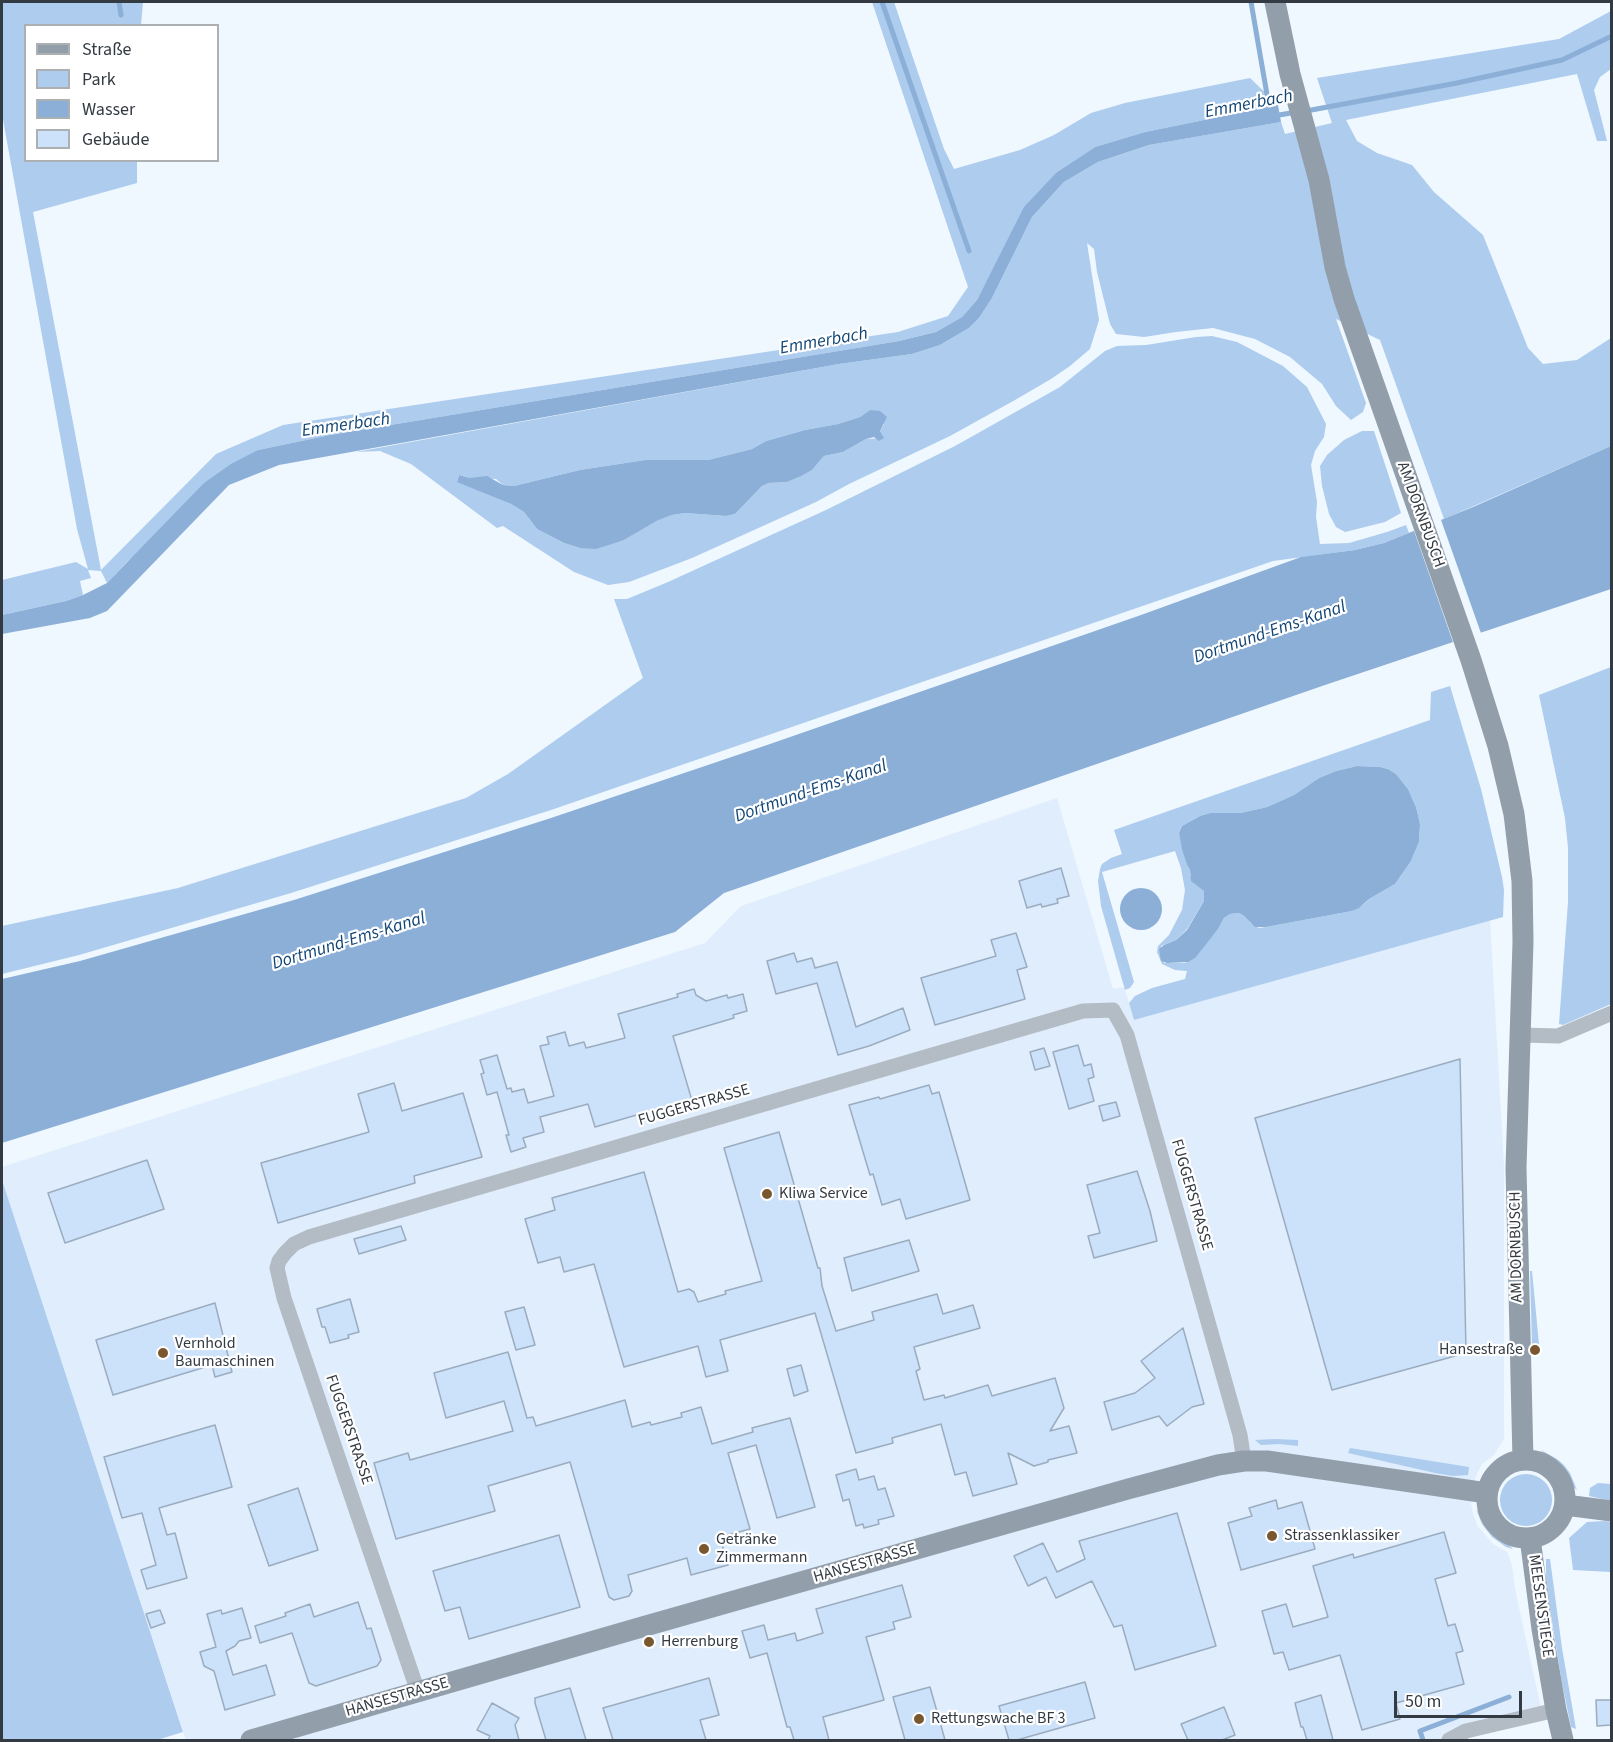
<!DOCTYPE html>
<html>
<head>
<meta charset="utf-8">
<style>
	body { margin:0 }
	#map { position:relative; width:1613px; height:1742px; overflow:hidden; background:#eff7ff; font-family:"Source Sans 3",sans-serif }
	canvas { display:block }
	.frame { position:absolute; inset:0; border:3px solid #333a42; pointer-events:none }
	.legend { position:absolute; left:24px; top:24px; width:195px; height:138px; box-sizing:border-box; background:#fff; border:2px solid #adb0b3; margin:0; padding:8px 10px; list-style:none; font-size:18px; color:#333a42 }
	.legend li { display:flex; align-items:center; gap:12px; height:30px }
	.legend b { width:30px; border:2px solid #adb0b3 }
	.scale { position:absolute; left:1394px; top:1691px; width:128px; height:27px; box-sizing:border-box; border:3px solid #333a42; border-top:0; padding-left:8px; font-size:18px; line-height:21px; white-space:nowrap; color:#333a42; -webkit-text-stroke:4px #fff; paint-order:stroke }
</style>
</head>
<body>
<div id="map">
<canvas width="1613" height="1742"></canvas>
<div class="frame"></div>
<ul class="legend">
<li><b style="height:8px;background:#939eab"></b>Straße</li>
<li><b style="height:16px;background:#adccee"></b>Park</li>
<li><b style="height:16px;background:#8cafd7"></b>Wasser</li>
<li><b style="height:16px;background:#cce2fb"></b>Gebäude</li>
</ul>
<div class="scale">50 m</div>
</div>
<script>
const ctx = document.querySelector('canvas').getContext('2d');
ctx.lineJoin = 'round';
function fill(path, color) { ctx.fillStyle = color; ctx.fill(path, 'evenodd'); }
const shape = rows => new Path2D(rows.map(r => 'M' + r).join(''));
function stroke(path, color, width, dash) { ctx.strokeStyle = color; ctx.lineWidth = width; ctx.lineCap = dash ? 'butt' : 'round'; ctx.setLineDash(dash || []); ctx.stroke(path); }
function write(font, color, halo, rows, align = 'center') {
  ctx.font = font + ' "Source Sans 3",sans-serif'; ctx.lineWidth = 4.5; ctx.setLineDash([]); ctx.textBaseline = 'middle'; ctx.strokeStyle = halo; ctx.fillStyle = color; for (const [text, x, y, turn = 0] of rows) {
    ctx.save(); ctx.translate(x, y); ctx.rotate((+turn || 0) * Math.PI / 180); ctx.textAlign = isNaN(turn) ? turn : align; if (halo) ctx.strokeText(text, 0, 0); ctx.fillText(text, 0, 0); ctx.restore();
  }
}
fill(shape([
	[1057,798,1113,989,1124,987,1134,1020,1490,919,1504,1167,1504,1439,1494,1455,1482,1464,1476,1476,1472,1491,1471,1503,1473,1513,1477,1525,1493,1544,1507,1552,1512,1565,1515,1589,1542,1713,1466,1731,1440,1740,186,1740,2,1180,2,1167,705,943,741,906]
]), '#dfedfd');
fill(shape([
	[2,2,143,2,141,25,26,26,26,160,137,161,137,183,33,212,101,570,216,454,283,425,898,332,948,316,968,287,872,2,894,2,944,149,954,169,1020,150,1054,135,1091,113,1125,103,1250,78,1278,105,1145,132,1095,147,1057,172,999,258,977,300,962,317,936,332,899,341,330,435,258,450,127,562,107,583,101,571,88,570,91,578,80,581,83,595,66,601,2,615,2,580,76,562,88,569,77,529,2,114],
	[1611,11,1611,69,1600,77,1594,90,1607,141,1597,141,1577,74,1346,120,1357,141,1377,153,1412,165,1434,192,1483,235,1528,348,1543,364,1577,360,1611,338,1611,446,1444,519,1380,340,1336,319,1366,403,1363,412,1351,420,1336,406,1322,384,1290,357,1255,339,1213,328,1176,332,1144,337,1116,334,1110,324,1097,272,1094,249,1087,243,1099,320,1090,349,1070,366,1051,379,1015,400,950,436,849,484,816,502,692,558,629,582,608,585,574,572,503,526,497,528,411,464,380,451,356,452,839,364,912,354,940,345,969,328,979,318,992,298,1032,217,1064,182,1098,162,1149,145,1281,122,1285,134,1332,123,1317,78,1559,39],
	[870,410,884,424,880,431,883,438,866,439,843,452,824,456,812,470,787,482,769,483,762,486,735,514,726,516,685,513,672,515,658,519,624,540,580,548,564,543,537,529,524,512,511,504,457,481,459,475,470,478,496,479,503,485,514,486,580,470,645,460,708,460,752,449,766,441,805,430,838,424,860,417],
	[1212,336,1237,342,1283,366,1307,387,1326,424,1324,437,1315,451,1311,465,1317,502,1316,517,1320,544,1349,543,1387,532,1406,525,1409,533,1384,543,1355,550,1273,561,551,810,291,893,79,955,2,974,2,926,178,888,466,798,508,774,643,678,614,599,627,599,668,582,826,510,955,446,1060,387,1105,351,1117,346,1146,345,1196,337],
	[1362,431,1374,431,1401,513,1385,522,1345,532,1336,527,1329,514,1322,486,1320,466,1327,455,1344,440],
	[1611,667,1611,1004,1563,1025,1559,1024,1568,902,1568,848,1565,818,1539,695],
	[1450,686,1481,789,1502,877,1504,890,1503,917,1134,1020,1129,1003,1135,996,1152,988,1185,979,1187,971,1175,970,1162,964,1157,952,1158,946,1169,935,1182,910,1185,890,1181,868,1175,851,1102,872,1134,982,1130,988,1125,990,1101,906,1098,881,1100,869,1102,864,1111,858,1122,854,1114,830,1430,720,1431,692],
	[1357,766,1380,767,1388,769,1396,774,1408,789,1416,807,1420,824,1419,842,1411,861,1395,884,1369,899,1364,904,1352,911,1266,927,1259,928,1252,924,1244,916,1239,913,1230,914,1224,918,1218,929,1191,960,1185,963,1164,963,1161,946,1176,940,1187,929,1204,901,1204,891,1200,886,1195,884,1190,875,1190,870,1187,865,1179,833,1182,826,1200,816,1210,813,1241,813,1267,807,1294,795,1319,778,1336,771],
	[2,1180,183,1732,157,1740,2,1740],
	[1530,1271,1532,1271,1539,1344,1532,1345],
	[1275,1439,1298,1440,1298,1446,1279,1444,1261,1445,1255,1440],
	[1350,1448,1469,1467,1468,1475,1453,1476,1435,1473,1348,1453],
	[1541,1450,1557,1459,1564,1465,1570,1473,1577,1490,1570,1484,1560,1469,1549,1460],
	'1500 1500a26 26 0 1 1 52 0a26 26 0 1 1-52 0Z',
	[1598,1483,1611,1484,1611,1501,1589,1496,1590,1488],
	[1476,1509,1493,1530,1513,1549,1506,1547,1492,1537,1482,1524],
	[1605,1521,1611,1522,1611,1572,1573,1570,1569,1538,1587,1522],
	[1546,1559,1550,1559,1562,1648,1576,1729,1571,1727,1562,1683,1546,1584]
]), '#adccee');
fill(shape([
	[1278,105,1281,122,1149,145,1098,162,1064,182,1032,217,992,298,979,318,969,328,940,345,912,354,839,364,279,465,229,485,107,611,90,618,2,634,2,615,66,601,83,595,107,583,204,483,231,464,258,450,330,435,899,341,936,332,962,317,977,300,1024,207,1057,172,1095,147,1145,132],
	[870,410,880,411,887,417,880,431,884,438,879,441,874,437,866,439,843,452,824,456,812,470,801,476,787,482,769,483,762,486,735,514,726,516,685,513,672,515,658,520,624,540,596,549,580,548,564,543,537,529,524,512,511,504,457,482,459,475,470,478,487,476,503,485,514,486,580,470,645,460,708,460,752,449,766,441,805,430,838,424,860,417],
	[1611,446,1611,589,1325,685,724,893,675,932,2,1143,2,979,80,961,294,900,551,818,770,744,1141,615,1301,557,1355,550,1384,543,1473,507],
	[1357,766,1380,767,1388,769,1396,774,1408,789,1416,807,1420,824,1419,842,1411,861,1395,884,1369,899,1359,908,1352,911,1266,927,1255,927,1244,916,1239,913,1230,914,1224,918,1218,929,1195,958,1188,962,1167,963,1161,961,1159,949,1164,945,1176,940,1187,930,1204,901,1204,891,1191,881,1190,870,1187,865,1182,849,1179,833,1182,826,1200,816,1210,813,1241,813,1267,807,1294,795,1319,778,1336,771],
	'1120 909a21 21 0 1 1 42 0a21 21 0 1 1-42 0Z'
]), '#8cafd7');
fill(shape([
	[1440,517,1482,636,1454,645,1413,528]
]), '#eff7ff');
stroke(shape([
	[119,2,121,15],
	[882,2,969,251],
	[1251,2,1270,112],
	[1306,111,1457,83,1562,60,1612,36],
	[1273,116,1297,112],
	[1423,1740,1420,1731,1509,1697]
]), '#8cafd7', 5);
const building = shape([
	[1061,868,1069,896,1057,899,1058,903,1042,907,1041,904,1027,908,1019,881,1061,868],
	[1016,933,1027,967,1017,970,1025,999,935,1025,921,978,996,956,991,940,1016,933],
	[794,953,797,962,812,958,815,968,837,962,856,1027,903,1008,910,1030,869,1046,838,1055,817,983,776,994,767,961,794,953],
	[694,989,696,995,706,1001,727,995,728,998,743,994,747,1011,733,1015,734,1018,673,1036,693,1104,648,1117,647,1112,595,1127,588,1104,540,1117,544,1132,523,1138,526,1147,511,1152,506,1135,509,1135,497,1092,487,1095,481,1074,484,1073,480,1060,497,1055,507,1089,511,1088,512,1092,524,1089,528,1103,554,1096,540,1046,549,1044,547,1037,565,1032,569,1046,584,1042,586,1048,625,1038,618,1014,678,997,677,994,694,989],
	[1078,1045,1084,1066,1091,1064,1094,1077,1088,1079,1094,1101,1069,1109,1053,1052,1078,1045],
	[1044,1048,1050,1066,1035,1070,1030,1052,1044,1048],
	[1460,1059,1466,1353,1332,1390,1255,1118,1460,1059],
	[394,1083,402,1111,463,1093,482,1157,414,1176,415,1183,278,1223,261,1163,369,1132,358,1094,394,1083],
	[929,1085,932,1094,939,1092,970,1200,906,1219,900,1199,882,1205,873,1174,870,1175,849,1105,879,1097,880,1099,929,1085],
	[1116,1102,1120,1116,1103,1121,1099,1106,1116,1102],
	[779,1132,818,1268,820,1268,822,1286,836,1331,874,1320,872,1312,937,1294,943,1314,973,1305,980,1328,914,1347,920,1369,916,1371,924,1400,944,1395,945,1398,988,1385,992,1396,1055,1378,1064,1408,1050,1431,1069,1426,1077,1453,1048,1460,1048,1462,1034,1466,1008,1453,1017,1484,973,1496,966,1472,955,1475,941,1424,892,1438,893,1443,856,1453,815,1313,720,1340,728,1371,706,1377,698,1346,624,1367,594,1264,564,1272,560,1257,538,1263,525,1219,555,1210,552,1198,644,1172,678,1292,689,1289,694,1292,698,1302,726,1294,725,1291,762,1281,724,1148,779,1132],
	[147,1160,164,1209,65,1243,48,1193,147,1160],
	[1137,1171,1150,1211,1157,1241,1094,1258,1088,1236,1100,1233,1087,1185,1137,1171],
	[401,1226,406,1240,359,1254,354,1239,401,1226],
	[909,1240,919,1271,852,1291,844,1258,909,1240],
	[350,1299,359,1332,348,1335,349,1338,330,1343,325,1327,322,1327,317,1309,350,1299],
	[215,1303,232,1372,215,1377,212,1365,113,1395,96,1340,215,1303],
	[524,1307,535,1345,516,1350,505,1312,524,1307],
	[1183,1328,1204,1404,1192,1407,1167,1426,1159,1416,1112,1430,1104,1402,1135,1393,1155,1378,1141,1361,1183,1328],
	[508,1352,527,1418,533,1417,536,1426,625,1400,632,1427,650,1422,651,1425,682,1417,681,1413,701,1407,712,1444,753,1432,752,1428,790,1418,815,1507,777,1518,756,1445,728,1453,750,1529,720,1537,728,1565,691,1575,687,1558,628,1575,632,1591,629,1596,614,1600,609,1597,570,1462,488,1486,495,1511,396,1539,374,1463,408,1453,410,1460,513,1431,504,1401,446,1418,434,1373,508,1352],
	[801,1365,808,1391,794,1396,787,1369,801,1365],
	[215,1425,232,1487,159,1508,167,1535,175,1533,187,1578,147,1589,141,1570,156,1565,142,1513,122,1518,104,1457,215,1425],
	[856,1469,859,1480,874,1476,878,1490,885,1488,894,1516,878,1520,879,1524,864,1528,863,1524,856,1526,849,1499,843,1501,836,1475,856,1469],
	[298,1488,318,1550,269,1566,248,1505,298,1488],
	[1276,1500,1278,1509,1302,1502,1315,1549,1241,1570,1228,1523,1252,1516,1249,1508,1276,1500],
	[1177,1513,1216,1646,1135,1670,1122,1625,1114,1627,1092,1581,1056,1598,1046,1577,1028,1586,1014,1556,1043,1543,1057,1572,1085,1559,1079,1541,1177,1513],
	[1444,1532,1456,1573,1435,1579,1448,1626,1455,1624,1463,1651,1456,1653,1464,1684,1396,1703,1400,1719,1362,1730,1340,1655,1289,1670,1283,1652,1274,1654,1262,1611,1286,1604,1293,1627,1328,1617,1313,1566,1353,1554,1354,1558,1444,1532],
	[559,1535,580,1607,469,1639,460,1607,445,1611,433,1571,559,1535],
	[902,1585,911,1617,893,1622,895,1629,866,1637,884,1700,823,1717,829,1740,794,1740,790,1727,787,1727,767,1653,750,1658,742,1631,764,1625,768,1640,795,1633,797,1641,823,1633,816,1609,902,1585],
	[358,1602,367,1629,371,1628,381,1660,377,1666,316,1686,309,1683,292,1633,260,1643,255,1626,286,1616,285,1613,310,1604,314,1617,358,1602],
	[242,1608,251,1638,239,1641,235,1646,226,1651,233,1675,266,1665,275,1695,225,1710,214,1671,204,1666,200,1652,216,1647,207,1614,221,1610,222,1614,242,1608],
	[160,1610,165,1623,151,1628,146,1614,160,1610],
	[709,1678,719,1715,700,1720,706,1740,613,1740,603,1708,709,1678],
	[1085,1682,1095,1718,1017,1740,1009,1740,999,1706,1085,1682],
	[930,1687,945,1740,905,1740,893,1697,930,1687],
	[570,1688,586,1740,546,1740,535,1703,535,1698,570,1688],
	[1321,1695,1333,1740,1307,1740,1303,1727,1301,1727,1295,1703,1321,1695],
	[1596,1700,1611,1700,1611,1725,1597,1726,1596,1700],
	[492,1703,519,1718,515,1725,519,1740,488,1740,490,1736,477,1730,492,1703],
	[1224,1707,1235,1735,1222,1740,1188,1740,1181,1724,1224,1707]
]);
fill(building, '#cce2fb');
stroke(building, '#9bacbf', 1.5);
stroke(shape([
	[1521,1035,1558,1036,1612,1013],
	[418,1692,284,1298,277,1268,279,1261,285,1253,294,1244,309,1237,1083,1011,1113,1010,1127,1035,1240,1435,1244,1461],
	[1449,1740,1466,1731,1556,1710]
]), '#b3bbc4', 15);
stroke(shape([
	[1275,2,1290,74,1319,180,1335,267,1344,299,1471,660,1498,746,1514,814,1522,881,1523,942,1516,1168,1523,1460],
	'1487 1499a39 39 0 1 1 78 0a39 39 0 1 1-78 0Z',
	[1565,1505,1612,1511],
	[1530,1538,1542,1629,1556,1710,1563,1740],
	[251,1740,642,1627,1128,1489,1218,1465,1244,1461,1267,1461,1487,1493]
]), '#939eab', 21);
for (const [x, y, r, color] of [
	[767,1194,6,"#79582f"],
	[1535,1350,6,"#79582f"],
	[163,1353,6,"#79582f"],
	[1272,1536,6,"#79582f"],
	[704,1549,6,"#79582f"],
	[649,1642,6,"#79582f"],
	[919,1719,6,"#79582f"]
]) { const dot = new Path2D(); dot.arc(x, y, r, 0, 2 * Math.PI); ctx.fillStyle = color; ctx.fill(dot); stroke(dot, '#fff', 2); }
write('16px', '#333a42', '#fff', [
	["AM DORNBUSCH",1420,515,70],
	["FUGGERSTRASSE",694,1106,-16],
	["FUGGERSTRASSE",1191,1195,74],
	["AM DORNBUSCH",1517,1247,-91],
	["FUGGERSTRASSE",348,1430,71],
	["HANSESTRASSE",865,1564,-16],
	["MEESENSTIEGE",1540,1606,82],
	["HANSESTRASSE",397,1698,-16]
]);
write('16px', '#333a42', '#fff', [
	["Kliwa Service",779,1194],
	["Vernhold",175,1344],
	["Baumaschinen",175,1362],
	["Hansestraße",1523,1350,"right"],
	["Strassenklassiker",1284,1536],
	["Getränke",716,1540],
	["Zimmermann",716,1558],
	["Herrenburg",661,1642],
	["Rettungswache BF 3",931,1719]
], 'left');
write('italic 18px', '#104576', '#fff', [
	["Emmerbach",1249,105,-11],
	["Emmerbach",824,342,-10],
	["Emmerbach",346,426,-8],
	["Dortmund-Ems-Kanal",1270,633,-19],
	["Dortmund-Ems-Kanal",811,792,-19],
	["Dortmund-Ems-Kanal",349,942,-17]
]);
</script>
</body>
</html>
